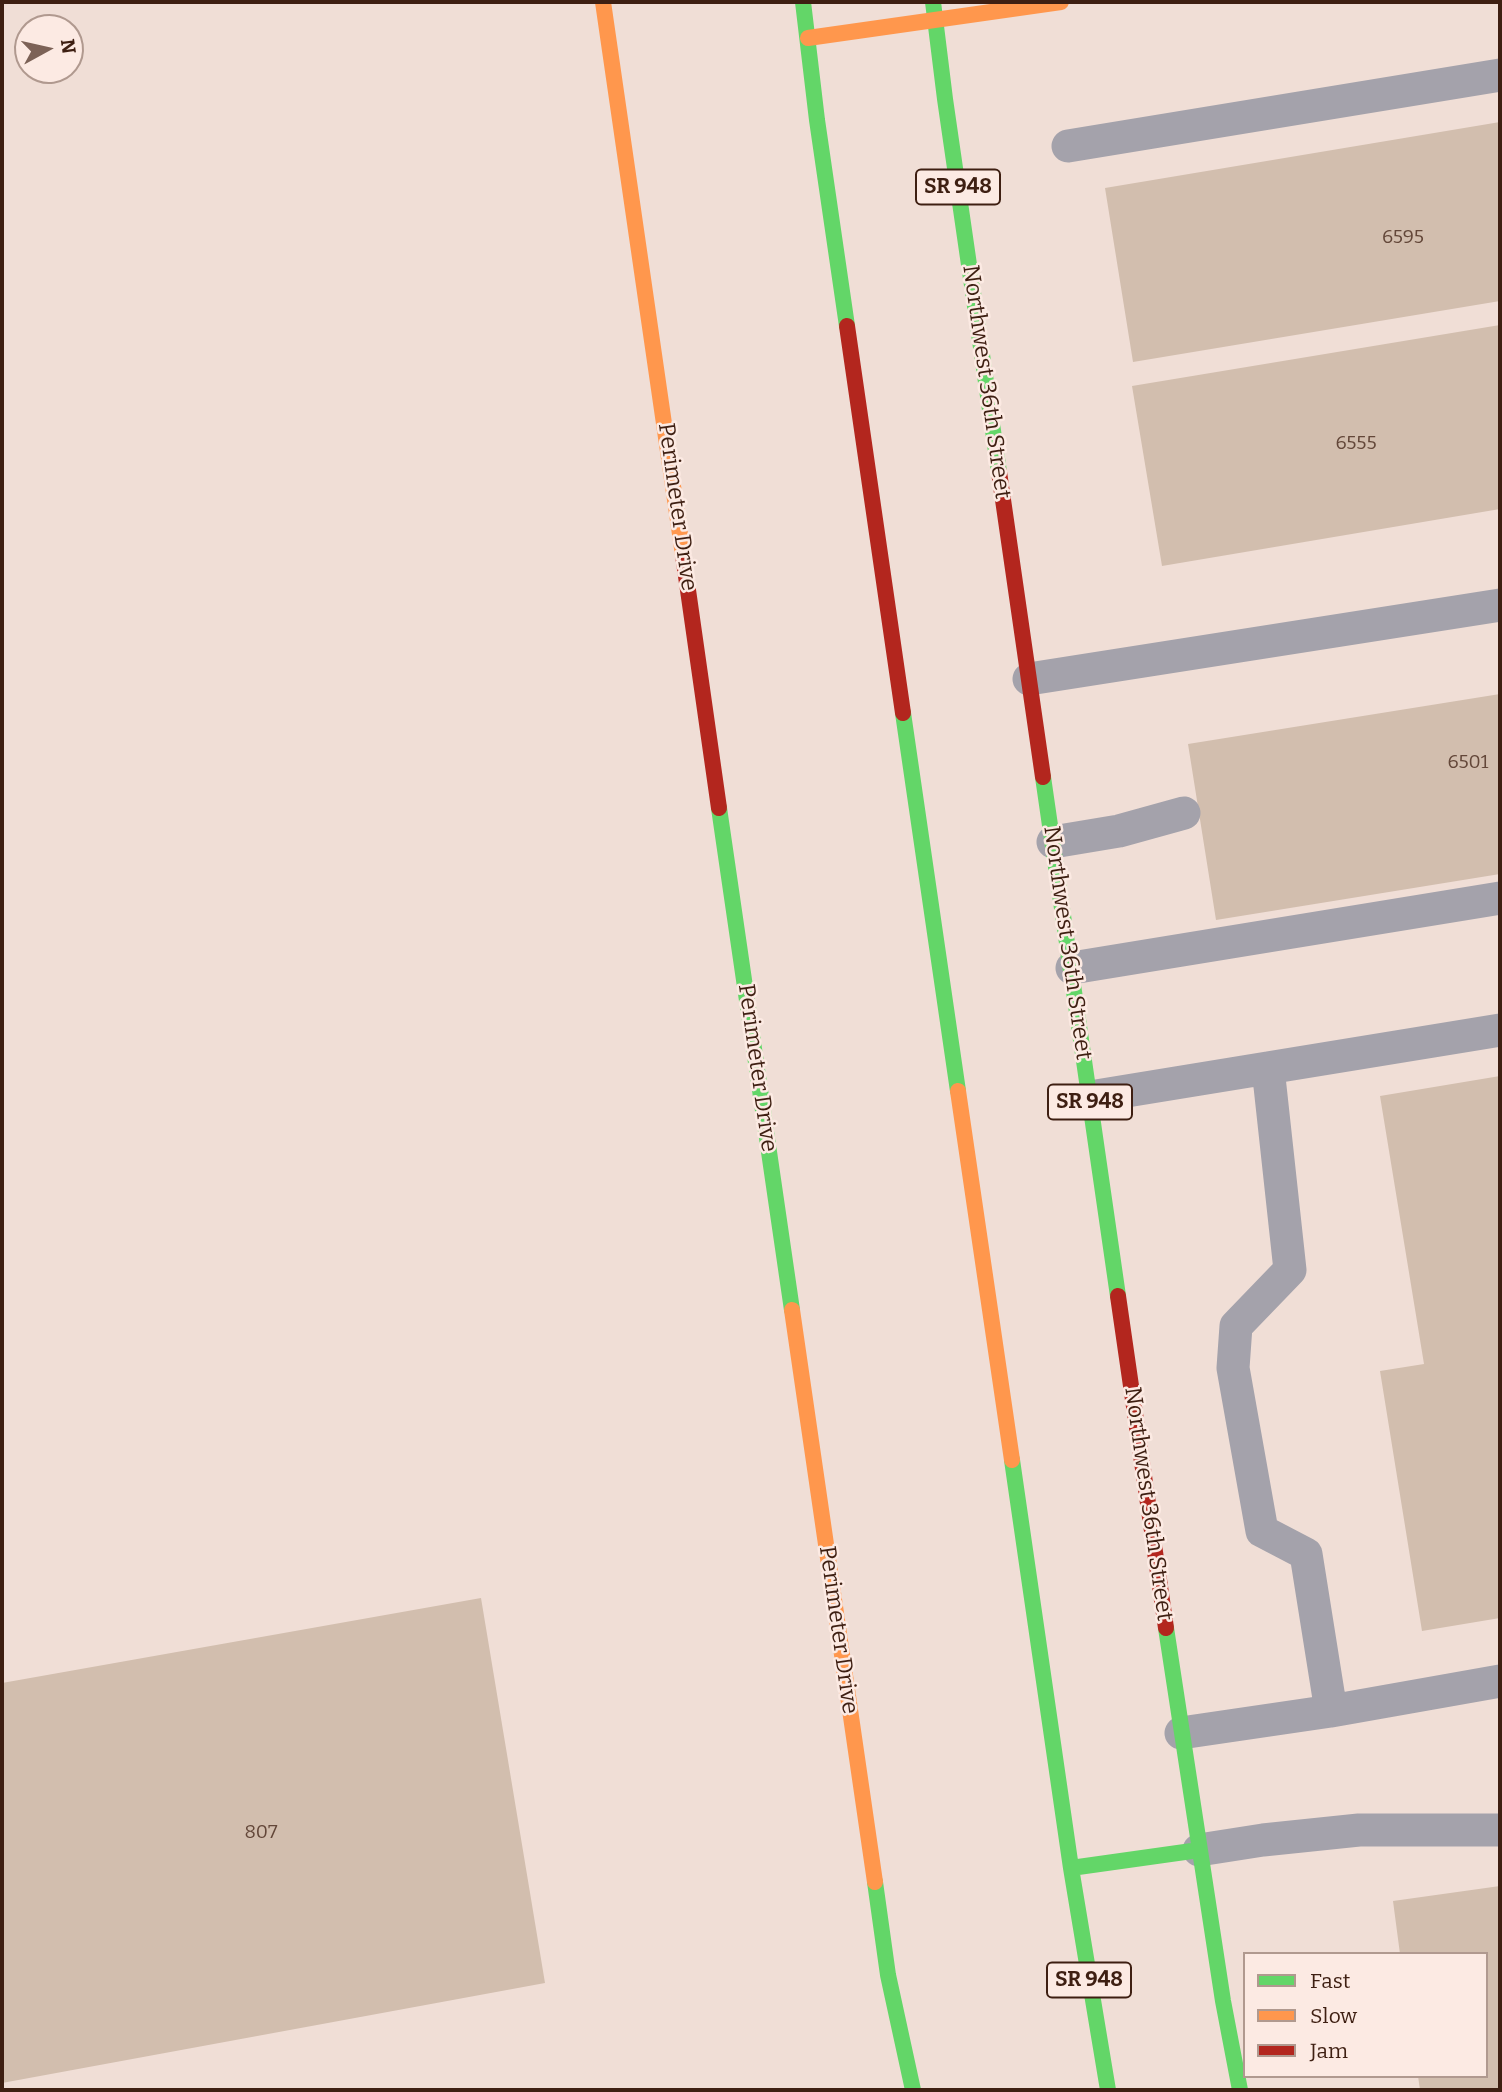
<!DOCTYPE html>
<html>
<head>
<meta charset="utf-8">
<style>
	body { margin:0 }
	#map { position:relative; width:1502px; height:2092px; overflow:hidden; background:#f0ded6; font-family:Bitter,serif }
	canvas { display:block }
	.frame { position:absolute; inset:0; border:4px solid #3e1f12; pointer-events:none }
	.legend { position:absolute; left:1243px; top:1952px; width:245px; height:126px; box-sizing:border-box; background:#fceae3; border:2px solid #b0998f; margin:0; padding:9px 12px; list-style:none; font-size:21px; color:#3e1f12 }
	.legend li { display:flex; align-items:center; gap:14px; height:35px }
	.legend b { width:35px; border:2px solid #b0998f }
	.north { position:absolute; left:14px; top:14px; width:70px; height:70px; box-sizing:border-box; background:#fceae3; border:2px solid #b0998f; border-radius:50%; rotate:82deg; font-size:19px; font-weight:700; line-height:28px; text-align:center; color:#3e1f12 }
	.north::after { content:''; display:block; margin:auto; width:24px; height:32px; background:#7c6257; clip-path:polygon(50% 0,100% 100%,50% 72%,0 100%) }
</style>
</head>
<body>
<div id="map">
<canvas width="1502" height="2092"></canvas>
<div class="frame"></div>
<ul class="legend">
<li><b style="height:9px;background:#63d668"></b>Fast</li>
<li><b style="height:9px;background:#ff974d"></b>Slow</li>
<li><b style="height:9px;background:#b3261e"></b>Jam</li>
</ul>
<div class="north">N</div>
</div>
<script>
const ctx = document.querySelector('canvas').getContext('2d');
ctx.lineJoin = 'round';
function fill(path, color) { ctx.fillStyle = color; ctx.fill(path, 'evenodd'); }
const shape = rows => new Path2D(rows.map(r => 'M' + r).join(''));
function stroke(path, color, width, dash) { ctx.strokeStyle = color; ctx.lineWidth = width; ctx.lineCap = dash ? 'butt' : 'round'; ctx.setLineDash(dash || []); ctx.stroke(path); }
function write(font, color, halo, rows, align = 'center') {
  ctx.font = font + ' Bitter,serif'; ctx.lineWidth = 5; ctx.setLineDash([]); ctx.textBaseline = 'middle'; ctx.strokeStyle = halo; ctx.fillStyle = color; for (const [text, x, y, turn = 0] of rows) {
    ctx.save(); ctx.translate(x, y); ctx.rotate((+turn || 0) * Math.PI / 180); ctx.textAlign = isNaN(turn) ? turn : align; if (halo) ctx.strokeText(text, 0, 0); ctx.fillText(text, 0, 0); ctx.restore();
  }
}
fill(shape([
	[1500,122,1500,301,1133,362,1105,188],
	[1500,325,1500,509,1162,566,1132,386],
	[1500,694,1500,874,1216,920,1188,744],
	[1500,1076,1500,1618,1422,1631,1380,1371,1424,1364,1380,1096],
	[481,1598,545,1983,2,2083,2,1683],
	[1500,1886,1500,2090,1420,2090,1418,2076,1486,2076,1486,1954,1400,1954,1393,1901]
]), '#d2beae');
stroke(shape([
	[1068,146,1500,75],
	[1029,679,1500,605],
	[1053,842,1119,831,1184,813],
	[1072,968,1500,898],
	[1090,1097,1500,1030],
	[1331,1711,1500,1681],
	[1181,1733,1331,1711,1306,1554,1262,1531,1233,1368,1236,1326,1290,1270,1268,1068],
	[1199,1850,1263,1840,1359,1830,1500,1830]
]), '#a4a2ab', 33);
stroke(shape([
	[803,2,817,120,847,326],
	[933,2,945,99,999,472],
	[903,713,958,1091],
	[1043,777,1118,1296],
	[719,808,792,1310],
	[1012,1460,1071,1868,1108,2090],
	[1166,1628,1223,2001,1240,2090],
	[1071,1868,1199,1850],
	[875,1882,888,1975,913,2090]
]), '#63d668', 16);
stroke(shape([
	[603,2,683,555],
	[808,38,1061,2],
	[958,1091,1012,1460],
	[792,1310,875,1882]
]), '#ff974d', 16);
stroke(shape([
	[847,326,903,713],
	[999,472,1043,777],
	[683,555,719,808],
	[1118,1296,1166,1628]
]), '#b3261e', 16);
write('19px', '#634739', null, [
	["6595",1403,238],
	["6555",1356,444],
	["6501",1468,763],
	["807",261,1833]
]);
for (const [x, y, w] of [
	[958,187,84],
	[1090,1102,84],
	[1089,1980,84]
]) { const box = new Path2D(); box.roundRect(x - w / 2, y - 17.5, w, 35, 5); ctx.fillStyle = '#fceae3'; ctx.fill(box); stroke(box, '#3e1f12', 2); }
write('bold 21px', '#3e1f12', null, [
	["SR 948",958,187],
	["SR 948",1090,1102],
	["SR 948",1089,1980]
]);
write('23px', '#3e1f12', '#fceae3', [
	["Northwest 36th Street",986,382,82],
	["Perimeter Drive",677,507,82],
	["Northwest 36th Street",1067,943,82],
	["Perimeter Drive",757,1068,82],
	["Northwest 36th Street",1148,1504,82],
	["Perimeter Drive",838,1630,82]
]);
</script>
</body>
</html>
